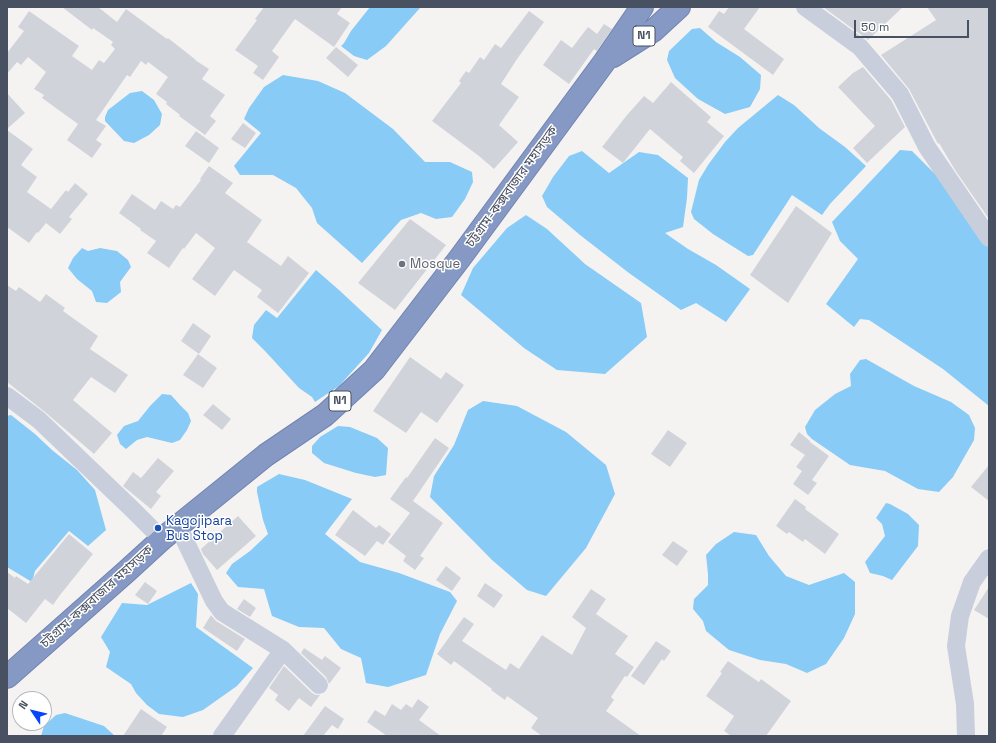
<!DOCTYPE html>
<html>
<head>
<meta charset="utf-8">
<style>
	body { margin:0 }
	#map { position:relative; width:996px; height:743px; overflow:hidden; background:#f5f3f2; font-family:"Space Grotesk",sans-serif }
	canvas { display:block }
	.frame { position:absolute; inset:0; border:8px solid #485162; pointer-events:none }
	.north { position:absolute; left:12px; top:691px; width:40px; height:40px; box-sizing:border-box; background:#fff; border:1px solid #b6b9c0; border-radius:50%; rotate:305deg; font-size:11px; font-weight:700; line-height:16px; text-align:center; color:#485162 }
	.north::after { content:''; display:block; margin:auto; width:14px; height:18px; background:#0745fa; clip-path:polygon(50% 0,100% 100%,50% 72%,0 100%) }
	.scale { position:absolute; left:854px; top:20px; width:115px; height:18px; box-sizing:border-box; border:2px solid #485162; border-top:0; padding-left:5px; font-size:12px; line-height:14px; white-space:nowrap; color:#485162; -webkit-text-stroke:3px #fff; paint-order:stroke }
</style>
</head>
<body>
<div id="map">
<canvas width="996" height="743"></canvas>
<div class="frame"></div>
<div class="north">N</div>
<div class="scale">50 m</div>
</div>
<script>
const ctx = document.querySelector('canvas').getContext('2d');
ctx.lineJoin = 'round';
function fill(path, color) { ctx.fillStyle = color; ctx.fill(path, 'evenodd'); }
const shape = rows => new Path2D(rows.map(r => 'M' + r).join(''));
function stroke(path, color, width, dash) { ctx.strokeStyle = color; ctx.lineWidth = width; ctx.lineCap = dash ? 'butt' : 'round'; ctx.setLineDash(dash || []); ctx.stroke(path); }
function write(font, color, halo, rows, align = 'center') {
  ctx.font = font + ' "Space Grotesk","Noto Sans Bengali",sans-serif'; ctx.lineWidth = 3; ctx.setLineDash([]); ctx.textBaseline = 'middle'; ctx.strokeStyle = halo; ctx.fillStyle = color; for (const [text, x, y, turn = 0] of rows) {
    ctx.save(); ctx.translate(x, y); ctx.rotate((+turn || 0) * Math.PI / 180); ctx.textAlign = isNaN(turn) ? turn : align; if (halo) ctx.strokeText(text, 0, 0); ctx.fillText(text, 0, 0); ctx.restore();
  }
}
fill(shape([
	[370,7,432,7,431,8,420,8,386,46,367,60,354,56,341,46,344,43,351,31],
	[700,28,716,42,740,57,761,75,760,89,750,107,725,114,698,99,675,78,667,60,669,51,692,29],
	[283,75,318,81,345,93,393,129,425,162,450,162,472,172,473,182,465,199,452,217,436,219,421,213,401,220,362,263,317,223,312,208,296,188,273,175,240,175,234,166,261,133,244,119,249,108,264,87],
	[142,91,154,100,162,114,160,125,149,135,134,143,124,141,105,121,105,117,108,110,130,93],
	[778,95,794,105,819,128,845,147,866,166,830,204,822,215,792,195,753,255,748,256,713,234,694,219,691,212,699,180,708,165,725,142,738,128],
	[900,150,912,151,942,181,989,246,989,406,943,369,869,320,860,319,854,327,826,304,858,259,840,241,832,222],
	[582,151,609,173,639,152,658,155,688,178,687,198,683,227,665,233,688,249,716,265,750,289,726,322,696,303,681,310,629,273,580,235,547,207,542,196,553,177,569,156],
	[526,215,547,229,585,264,641,303,647,337,605,374,557,370,524,348,461,295,473,268,507,228],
	[82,248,88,251,100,248,117,251,128,260,131,267,120,282,121,292,107,303,96,302,92,291,77,279,68,268,73,258],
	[316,270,339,290,382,330,369,353,339,386,315,402,312,397,299,388,265,351,252,338,254,325,266,310,277,318],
	[866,359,914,386,951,402,969,415,975,428,974,440,953,477,939,492,918,489,885,471,850,465,812,439,807,434,805,427,815,410,835,394,851,386,850,374,860,360],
	[162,394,171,395,180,405,188,413,191,421,187,430,180,440,172,443,147,437,137,440,126,449,120,444,117,435,124,426,138,421,150,406],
	[483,401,517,406,566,432,606,465,615,494,586,548,546,596,527,590,492,560,430,497,434,476,454,445,468,410],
	[11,415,35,434,52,450,77,470,95,490,106,530,88,546,69,531,35,571,32,582,7,567,7,416],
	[338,426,350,427,377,438,388,448,386,475,375,477,356,473,324,463,312,453,312,446,320,437],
	[279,474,305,480,352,499,325,534,360,562,399,573,450,592,457,601,440,634,426,675,388,687,366,683,361,658,341,649,324,628,299,627,272,616,264,589,238,587,226,573,232,564,250,551,268,534,263,520,257,492,257,487],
	[886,503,890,504,908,514,919,525,918,546,892,580,883,576,870,573,865,562,885,536,882,524,876,518],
	[734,532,756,535,769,556,786,576,809,585,844,573,855,582,855,614,844,638,826,664,807,673,786,664,760,660,729,650,706,631,703,621,693,609,694,599,708,585,708,574,706,555,716,544],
	[191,583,198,594,196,627,253,668,237,686,203,710,183,717,159,714,147,705,136,693,131,684,106,667,110,652,101,637,122,603,147,605],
	[65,713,104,726,115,736,41,736,44,726,56,715]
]), '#87cbf6');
fill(shape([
	[62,7,98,7,117,22,126,9,167,39,168,38,196,60,195,60,209,69,202,79,225,95,210,116,216,121,205,135,179,116,180,115,166,104,167,102,156,94,168,77,148,62,146,65,141,61,130,77,127,75,96,120,106,126,96,140,102,144,92,158,67,140,78,124,42,98,44,95,34,89,46,72,28,57,21,65,17,62,7,74,7,53,24,31,18,27,29,11,79,46,72,56,92,70,99,60,104,63,115,49,111,45,113,42,93,28,92,30],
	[264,7,342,7,337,14,350,23,334,47,295,19,272,51,279,57,263,80,253,73,258,66,235,50,257,20,255,19],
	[729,7,760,7,744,29,784,59,773,75,708,27,719,11,724,14],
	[823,7,903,7,868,40],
	[927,7,989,7,989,219,955,170,939,143,938,144,909,89,881,55,936,20],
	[529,11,544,22,517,59,501,84,519,97,499,125,518,142,494,169,479,156,432,121,461,83,459,81,466,71,469,73,480,57,484,60,495,44,501,48],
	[604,24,612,29,597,51,594,49,569,84,543,65,561,40,572,48,588,27,597,34],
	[336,47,358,65,348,77,326,58],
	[863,67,891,100,905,127,867,163,853,148,875,126,838,87,853,73],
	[671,82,711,117,707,122,724,136,694,173,680,161,683,157,650,129,623,163,602,147,627,115,644,96,653,103],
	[7,93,25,113,7,129],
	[243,123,256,133,245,148,231,139],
	[7,130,33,149,21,165,37,177,27,192,51,209,66,190,68,192,75,183,88,194,69,217,72,219,60,234,46,223,38,233,37,232,29,243,7,227],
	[196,131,219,148,209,163,185,146],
	[209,166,233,183,225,193,262,220,247,242,281,266,288,256,309,273,278,313,257,297,262,290,234,270,215,296,192,279,215,248,196,233,184,249,183,248,169,268,147,253,156,241,140,230,141,229,119,213,132,194,155,210,161,201,173,209,176,205,180,207,201,180,200,179],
	[796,206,832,233,788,303,750,275],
	[410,219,446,245,395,310,358,283],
	[7,285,16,291,19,287,40,302,46,294,65,308,63,311,98,336,90,349,128,375,115,393,91,377,73,400,112,433,94,454,45,412,7,382],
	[193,323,211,336,199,354,181,341],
	[198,354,217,368,203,388,183,375],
	[410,357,441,379,446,372,464,385,437,423,421,412,406,433,373,411],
	[213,404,231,419,222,430,203,415],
	[668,430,687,443,670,467,651,454],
	[799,432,810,441,810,442,829,456,812,480,817,483,808,495,793,484,802,471,796,467,805,455,790,445],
	[435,438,449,448,413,501,443,523,420,556,424,558,415,570,403,561,406,556,388,542,410,513,390,499,406,477,407,478],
	[158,458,174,471,156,492,161,496,151,509,123,486,133,472,141,478],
	[989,465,989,501,971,487],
	[795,499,806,507,805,509,839,534,825,554,805,539,803,542,789,532,787,534,776,526],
	[353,510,376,528,379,525,391,534,383,545,377,541,365,556,335,535],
	[238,516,256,536,217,570,203,554,201,549],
	[69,534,93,554,60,595,53,605,45,599,26,623,7,608,7,572,15,578,16,576,28,584],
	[673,541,688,551,677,566,662,555],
	[446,566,461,578,452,591,436,580],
	[145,582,157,591,148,604,135,595],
	[485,583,503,595,494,608,477,596],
	[989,587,989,619,974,610],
	[591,589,606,599,596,614,628,636,615,654,634,667,627,677,625,676,611,697,614,700,606,711,641,736,542,736,531,728,538,718,507,696,505,700,491,690,492,689,454,661,451,665,437,654,464,617,474,624,462,641,506,670,510,663,519,669,542,635,572,655,586,628,572,617],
	[244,599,256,608,250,617,237,609],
	[211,615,216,621,245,639,237,651,203,628],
	[656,641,671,651,664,661,662,659,644,685,631,676],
	[304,648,322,660,325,656,341,668,329,684,326,677,301,653],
	[728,661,759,682,761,679,791,701,766,736,731,736,724,731,734,716,706,696,722,673,720,672],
	[284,666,312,693,316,695,320,695,311,707,299,698,289,711,275,700,278,695,269,688],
	[418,699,429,707,419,720,441,736,387,736,367,722,375,710,385,716,392,704,401,710,406,704,412,708],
	[325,706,344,719,338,729,332,725,323,736,303,736],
	[141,709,167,727,161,736,123,736]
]), '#d1d3da');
const highway = shape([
	[613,56,654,30,679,7],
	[7,677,127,571,162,539,266,455,325,415,374,370,460,258,605,61,642,7]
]);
stroke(highway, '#7184b1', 24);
stroke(shape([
	[805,7,860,47,900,94,927,147,989,238],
	[7,396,39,420,133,510,162,539],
	[178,526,214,601,222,612,283,650,319,685],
	[222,736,283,650],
	[966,736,965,704,956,646,960,616,972,582,989,558]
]), '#c8cedb', 18);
stroke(highway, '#8699c5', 22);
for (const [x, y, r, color] of [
	[402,264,4,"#6b7280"],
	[158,528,4,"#1a4fb4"]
]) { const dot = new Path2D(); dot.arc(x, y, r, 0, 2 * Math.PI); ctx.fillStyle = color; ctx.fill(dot); stroke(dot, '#fff', 1.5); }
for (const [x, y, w] of [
	[644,36,22],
	[340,401,22]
]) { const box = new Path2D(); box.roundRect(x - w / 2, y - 10, w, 20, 3); ctx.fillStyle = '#fff'; ctx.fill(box); stroke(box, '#485162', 1); }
write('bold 12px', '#485162', null, [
	["N1",644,36],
	["N1",340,401]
]);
write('13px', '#485162', '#fff', [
	["চট্টগ্রাম-কক্সবাজার মহাসড়ক",512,187,-54],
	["চট্টগ্রাম-কক্সবাজার মহাসড়ক",97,597,-42]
]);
write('13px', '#5b616d', '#fff', [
	["Mosque",410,264]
], 'left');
write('13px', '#164399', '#fff', [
	["Kagojipara",166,521],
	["Bus Stop",166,536]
], 'left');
</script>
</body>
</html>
